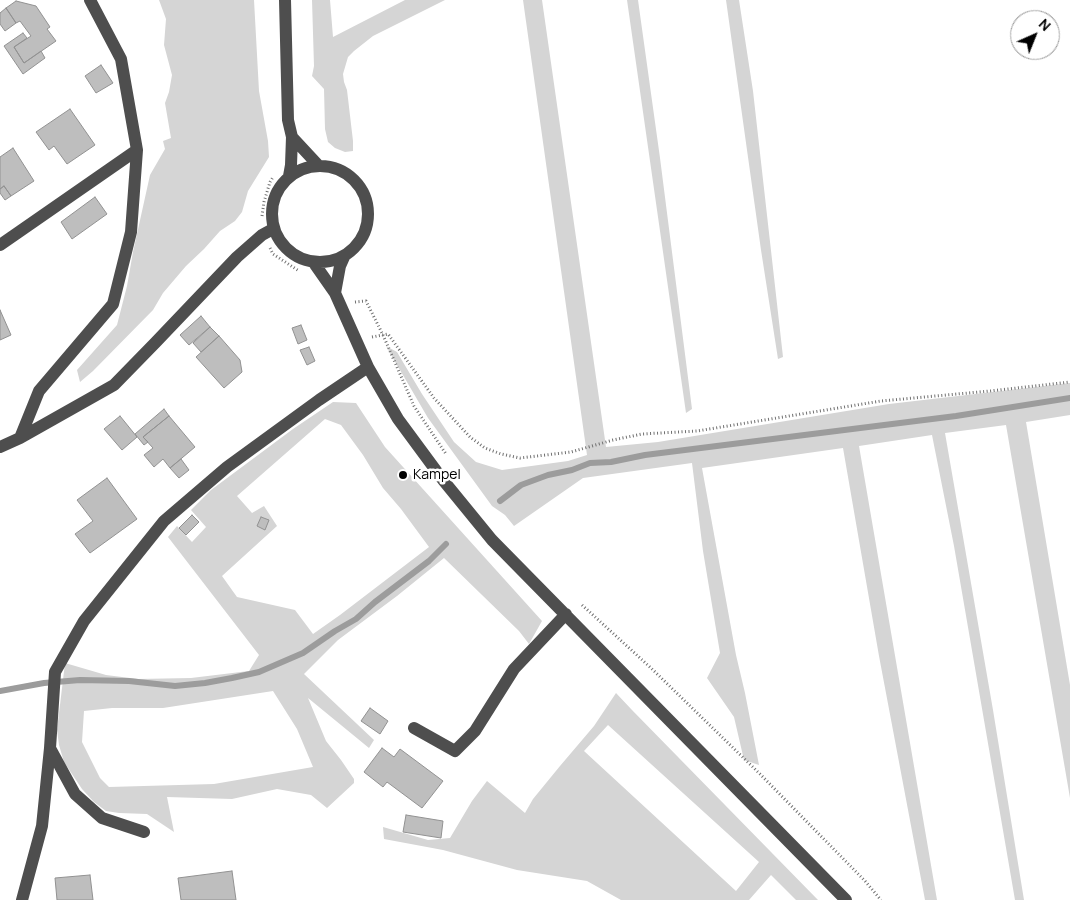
<!DOCTYPE html>
<html>
<head>
<meta charset="utf-8">
<style>
	body { margin:0 }
	#map { position:relative; width:1070px; height:900px; overflow:hidden; background:#fff; font-family:Manrope,sans-serif }
	canvas { display:block }
	.north { position:absolute; left:1010px; top:10px; width:50px; height:50px; box-sizing:border-box; background:#fff; border:1px solid #999; border-radius:50%; rotate:44deg; font-size:14px; font-weight:700; line-height:20px; text-align:center; color:#000 }
	.north::after { content:''; display:block; margin:auto; width:18px; height:22px; background:#000; clip-path:polygon(50% 0,100% 100%,50% 72%,0 100%) }
</style>
</head>
<body>
<div id="map">
<canvas width="1070" height="900"></canvas>
<div class="north">N</div>
</div>
<script>
const ctx = document.querySelector('canvas').getContext('2d');
ctx.lineJoin = 'round';
function fill(path, color) { ctx.fillStyle = color; ctx.fill(path, 'evenodd'); }
const shape = rows => new Path2D(rows.map(r => 'M' + r).join(''));
function stroke(path, color, width, dash) { ctx.strokeStyle = color; ctx.lineWidth = width; ctx.lineCap = dash ? 'butt' : 'round'; ctx.setLineDash(dash || []); ctx.stroke(path); }
function write(font, color, halo, rows, align = 'center') {
  ctx.font = font + ' Manrope,sans-serif'; ctx.lineWidth = 5; ctx.setLineDash([]); ctx.textBaseline = 'middle'; ctx.strokeStyle = halo; ctx.fillStyle = color; for (const [text, x, y, turn = 0] of rows) {
    ctx.save(); ctx.translate(x, y); ctx.rotate((+turn || 0) * Math.PI / 180); ctx.textAlign = isNaN(turn) ? turn : align; if (halo) ctx.strokeText(text, 0, 0); ctx.fillText(text, 0, 0); ctx.restore();
  }
}
fill(shape([
	[159,0,254,0,259,91,268,141,269,157,248,191,242,212,235,221,220,231,204,249,186,266,163,293,153,310,93,371,80,382,77,370,117,325,127,286,133,252,150,175,165,149,163,141,171,138,165,103,169,92,172,75,164,45,166,19],
	[312,0,330,0,333,37,405,0,445,0,373,36,354,51,348,57,343,74,344,82,347,90,353,141,353,151,345,152,335,148,328,142,325,129,324,89,312,76,314,66],
	[523,0,542,0,606,447,658,442,889,404,1070,383,1070,415,1026,422,1070,685,1070,798,1006,425,945,433,993,710,1024,900,1015,900,954,546,932,435,859,446,937,900,925,900,879,656,843,448,702,468,736,655,745,693,759,765,744,760,734,717,707,678,720,653,703,551,692,463,583,478,514,526,505,515,492,506,428,418,386,346,397,352,422,394,454,442,476,462,502,470,568,461,587,455],
	[627,0,638,0,660,158,692,409,686,413],
	[726,0,739,0,753,91,783,357,778,359,761,250],
	[333,402,356,403,385,447,542,621,529,644,519,631,444,558,397,596,338,640,304,674,374,740,369,748,308,698,326,741,341,760,354,779,354,783,327,808,311,795,277,789,232,799,167,797,174,832,147,814,119,813,106,811,94,802,82,789,64,762,59,745,57,730,65,663,106,675,138,679,191,678,249,671,259,655,168,537,177,526,192,542,206,527,191,510,211,490,293,429],
	[325,419,341,425,363,455,383,488,401,509,429,547,340,615,313,634,295,610,237,597,222,576,277,526,264,506,252,513,237,496],
	[273,691,297,729,313,767,214,784,109,787,100,778,82,742,84,711,112,708,163,708],
	[616,693,632,710,818,900,796,900,771,875,749,900,621,900,587,881,517,870,443,850,384,839,383,827,428,840,450,838,472,801,487,781,525,813,533,799,560,766,594,726],
	[608,725,759,862,736,891,584,751]
]), '#d5d5d5');
stroke(shape([
	[500,501,521,485,548,475,572,470,590,463,611,462,645,455,956,416,1070,398],
	[0,691,44,683,80,680,129,681,175,686,205,683,232,678,259,672,303,653,335,631,356,619,375,602,429,561,446,544]
]), '#9c9c9c', 6);
const building = shape([
	[16,1,36,6,50,27,47,29,56,41,24,63,14,47,31,36,20,21,16,23,6,8,16,1],
	[6,8,16,23,5,31,0,24,0,13,6,8],
	[23,33,27,38,14,47,24,63,41,51,45,58,23,74,4,46,23,33],
	[101,65,113,83,96,93,85,76,101,65],
	[70,109,95,145,67,164,54,146,49,150,36,132,70,109],
	[13,148,34,181,11,196,4,186,0,189,0,157,13,148],
	[4,186,11,196,5,200,0,193,0,189,4,186],
	[95,197,107,214,72,239,61,222,95,197],
	[0,310,11,335,0,340,0,310],
	[201,316,210,327,189,345,180,335,201,316],
	[301,325,307,340,298,344,292,328,301,325],
	[210,327,219,336,201,352,193,343,210,327],
	[219,336,240,360,242,372,224,388,196,357,219,336],
	[309,347,315,361,307,365,300,350,309,347],
	[164,409,169,416,143,437,148,442,144,445,135,434,164,409],
	[120,416,137,437,122,450,104,429,120,416],
	[169,416,195,447,170,468,163,459,154,467,144,455,153,448,143,437,169,416],
	[181,459,189,470,179,478,170,468,181,459],
	[107,478,137,519,90,553,75,534,93,521,77,500,107,478],
	[192,515,199,522,186,535,179,528,192,515],
	[261,517,269,520,265,530,257,526,261,517],
	[370,708,388,721,380,734,361,721,370,708],
	[382,748,394,757,400,749,443,781,422,808,387,782,383,787,364,772,382,748],
	[406,815,443,821,441,838,403,832,406,815],
	[232,871,236,900,181,900,178,878,232,871],
	[90,875,93,900,57,900,55,878,90,875]
]);
fill(building, '#bebebe');
stroke(building, '#929292', 1);
stroke(shape([
	[262,216,264,202,270,182,273,177],
	[270,248,273,254,299,271],
	[355,302,366,301,383,335,414,406,446,454],
	[372,337,388,334,434,398,470,437,485,448,501,454,520,458,571,452,613,440,642,434,697,431,881,401,990,391,1070,382],
	[582,605,651,668,760,774,865,881,881,900]
]), '#707070', 3, [1, 2.5]);
stroke(shape([
	[285,0,288,120,292,137,291,165,289,176],
	[292,137,318,165],
	'272 214a48 48 0 1 1 96 0a48 48 0 1 1-96 0Z',
	[0,245,137,150],
	[314,263,335,293,368,367,398,419,443,480,492,540,846,900],
	[335,293,340,266,344,257],
	[20,438,39,391,113,304,131,232,137,150,121,59,90,0],
	[0,447,20,438,114,385,155,343,237,257,262,235,273,229],
	[414,728,455,751,475,731,514,669,566,614],
	[144,832,102,818,75,794,50,748,55,672,84,621,164,521,227,467,319,400,368,367],
	[22,900,42,826,50,748]
]), '#4e4e4e', 12);
for (const [x, y, r, color] of [
	[403,475,5,"#000"]
]) { const dot = new Path2D(); dot.arc(x, y, r, 0, 2 * Math.PI); ctx.fillStyle = color; ctx.fill(dot); stroke(dot, '#fff', 2); }
write('14px', '#000', '#fff', [
	["Kampel",413,475]
], 'left');
</script>
</body>
</html>
